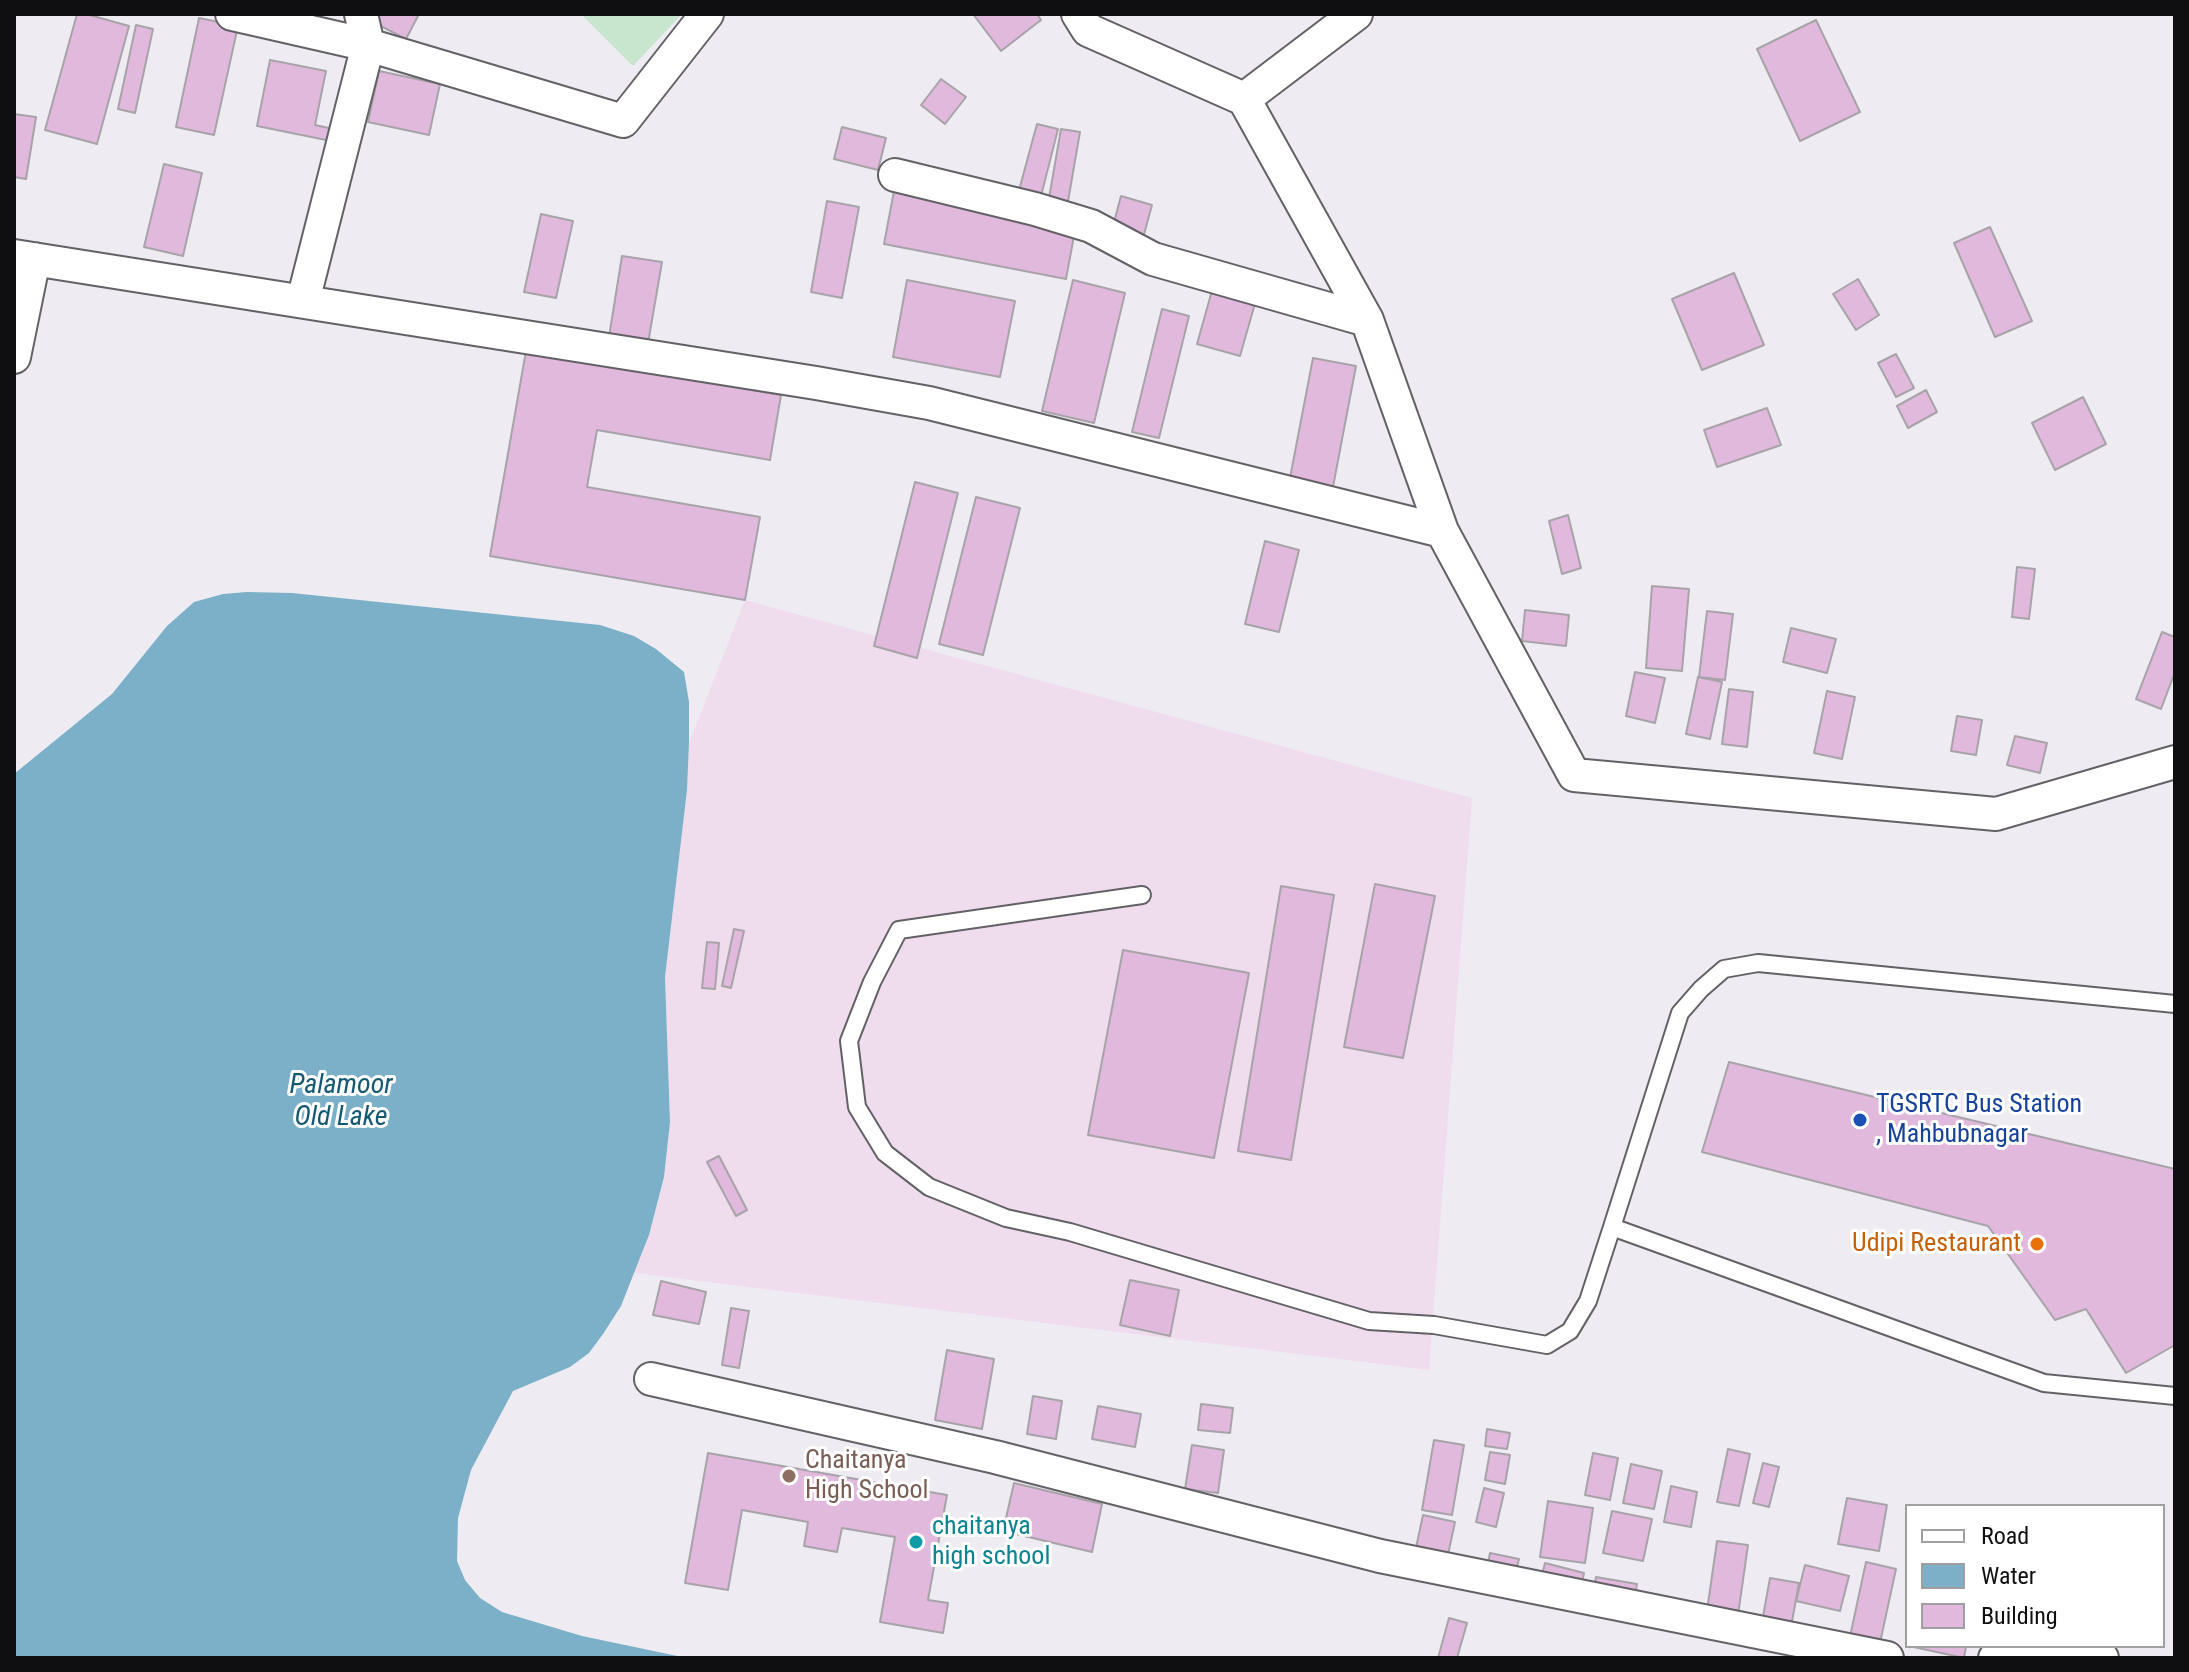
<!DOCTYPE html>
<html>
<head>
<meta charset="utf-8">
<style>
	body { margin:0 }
	#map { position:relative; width:2189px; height:1672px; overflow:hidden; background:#eeecf2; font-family:"Roboto Condensed",sans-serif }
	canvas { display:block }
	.frame { position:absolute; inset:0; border:16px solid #0f0e10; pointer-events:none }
	.legend { position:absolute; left:1905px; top:1504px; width:260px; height:144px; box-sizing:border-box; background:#fff; border:2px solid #9f9f9f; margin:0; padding:10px 14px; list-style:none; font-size:24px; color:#0f0e10 }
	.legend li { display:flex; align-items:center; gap:16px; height:40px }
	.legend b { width:40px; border:2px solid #9f9f9f }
</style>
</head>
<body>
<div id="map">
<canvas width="2189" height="1672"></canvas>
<div class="frame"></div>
<ul class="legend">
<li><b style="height:10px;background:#fff"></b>Road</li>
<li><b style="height:22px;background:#7bb0c8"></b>Water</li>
<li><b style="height:22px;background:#e0b9dc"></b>Building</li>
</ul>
</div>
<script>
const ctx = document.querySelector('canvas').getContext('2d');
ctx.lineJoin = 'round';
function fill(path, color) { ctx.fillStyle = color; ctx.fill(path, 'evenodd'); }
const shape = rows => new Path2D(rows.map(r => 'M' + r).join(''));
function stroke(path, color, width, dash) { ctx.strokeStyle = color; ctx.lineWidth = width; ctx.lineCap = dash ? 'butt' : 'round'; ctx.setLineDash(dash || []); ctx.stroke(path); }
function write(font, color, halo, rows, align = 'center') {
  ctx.font = font + ' "Roboto Condensed",sans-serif'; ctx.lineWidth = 6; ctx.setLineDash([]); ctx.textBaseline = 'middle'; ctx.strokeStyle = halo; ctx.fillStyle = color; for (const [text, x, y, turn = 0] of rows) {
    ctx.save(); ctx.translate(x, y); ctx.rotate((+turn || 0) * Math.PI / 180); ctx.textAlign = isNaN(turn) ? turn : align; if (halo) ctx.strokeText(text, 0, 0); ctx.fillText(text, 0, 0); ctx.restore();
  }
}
fill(shape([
	[745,600,1472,798,1429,1370,634,1273,649,1235,664,1177,670,1122,665,977,687,790,689,743]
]), '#efdded');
fill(shape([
	[581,14,682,14,633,66]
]), '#c8e5ce');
fill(shape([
	[247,592,292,593,600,625,634,636,656,649,684,672,689,702,689,743,687,790,665,977,670,1122,664,1177,649,1235,634,1273,621,1306,603,1334,589,1353,570,1367,513,1391,471,1470,458,1518,457,1561,465,1580,480,1598,502,1612,582,1636,687,1658,14,1658,14,774,112,694,167,626,194,602,223,594]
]), '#7bb0c8');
const building = shape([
	[77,14,86,14,129,26,97,144,45,130,77,14],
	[380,14,419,14,406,39,375,23,380,14],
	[973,14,1037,14,1041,20,1001,51,973,14],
	[199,18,238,26,214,135,176,127,199,18],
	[1816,20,1860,112,1800,141,1757,49,1816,20],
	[136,25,153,29,135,113,118,109,136,25],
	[270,60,326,71,315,125,338,130,336,142,257,126,270,60],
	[379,71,440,84,429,135,368,122,379,71],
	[941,79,966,97,945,124,921,105,941,79],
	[14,114,36,117,26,179,14,177,14,114],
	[1037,124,1058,129,1040,200,1018,194,1037,124],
	[842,127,886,138,878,170,834,159,842,127],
	[1061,129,1080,132,1067,207,1048,204,1061,129],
	[164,164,202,173,183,256,144,247,164,164],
	[894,191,1076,225,1066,279,884,244,894,191],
	[1121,196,1152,205,1143,238,1112,230,1121,196],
	[827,201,859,207,842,298,811,292,827,201],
	[541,214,573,221,556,298,524,292,541,214],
	[1990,227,2032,321,1995,337,1954,243,1990,227],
	[622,256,662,262,647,349,608,343,622,256],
	[1734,273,1764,345,1702,370,1672,299,1734,273],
	[1858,279,1879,315,1856,330,1833,294,1858,279],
	[907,280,1015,301,1000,377,893,357,907,280],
	[1073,280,1125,293,1094,423,1042,411,1073,280],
	[1213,287,1256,300,1240,356,1197,344,1213,287],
	[1162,309,1189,316,1159,438,1132,432,1162,309],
	[526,351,781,395,770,460,597,430,587,487,760,517,745,600,490,556,526,351],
	[1896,354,1914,388,1896,397,1878,363,1896,354],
	[1313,358,1356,366,1332,492,1289,483,1313,358],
	[1926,390,1937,412,1908,428,1897,406,1926,390],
	[2083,397,2106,444,2055,470,2032,423,2083,397],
	[1767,408,1781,445,1717,467,1704,430,1767,408],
	[915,482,958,493,917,658,874,646,915,482],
	[976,497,1020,508,983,655,939,644,976,497],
	[1568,515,1581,568,1562,574,1549,521,1568,515],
	[1265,541,1299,550,1279,632,1245,624,1265,541],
	[2017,567,2035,569,2029,619,2012,617,2017,567],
	[1652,586,1689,589,1682,671,1646,668,1652,586],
	[1525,610,1569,615,1566,646,1522,641,1525,610],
	[1707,611,1733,614,1725,680,1699,677,1707,611],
	[1791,628,1836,639,1827,673,1783,662,1791,628],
	[2162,632,2175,637,2175,672,2161,709,2136,699,2162,632],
	[1635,672,1665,678,1655,723,1626,716,1635,672],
	[1698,677,1722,682,1710,739,1686,734,1698,677],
	[1729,689,1753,692,1747,747,1722,744,1729,689],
	[1827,691,1855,697,1842,759,1814,753,1827,691],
	[1957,716,1982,720,1976,755,1951,751,1957,716],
	[2015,736,2047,743,2040,773,2007,765,2015,736],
	[1375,884,1435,896,1403,1058,1344,1047,1375,884],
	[1281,886,1334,895,1291,1160,1238,1151,1281,886],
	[734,929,744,931,731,988,722,986,734,929],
	[707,942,719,943,715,989,702,988,707,942],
	[1123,950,1249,973,1214,1158,1088,1135,1123,950],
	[1729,1062,2175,1169,2175,1345,2126,1373,2086,1309,2055,1320,1988,1226,1702,1152,1729,1062],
	[719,1156,747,1210,736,1216,707,1162,719,1156],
	[1130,1280,1179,1290,1170,1336,1120,1325,1130,1280],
	[661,1281,706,1292,699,1324,653,1315,661,1281],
	[731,1308,749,1311,739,1368,722,1365,731,1308],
	[947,1350,994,1359,982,1429,935,1420,947,1350],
	[1033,1396,1062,1401,1056,1439,1027,1434,1033,1396],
	[1201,1404,1233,1408,1230,1433,1198,1430,1201,1404],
	[1098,1406,1141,1414,1135,1447,1092,1439,1098,1406],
	[1487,1429,1510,1433,1507,1449,1485,1446,1487,1429],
	[1434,1440,1464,1445,1452,1515,1422,1510,1434,1440],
	[1192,1445,1224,1450,1218,1493,1185,1489,1192,1445],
	[1728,1449,1750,1454,1739,1506,1717,1502,1728,1449],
	[1490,1452,1510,1455,1505,1484,1485,1480,1490,1452],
	[708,1453,947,1495,928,1600,948,1603,943,1633,880,1622,895,1537,842,1528,837,1552,804,1546,808,1522,742,1510,728,1590,685,1583,708,1453],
	[1593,1453,1618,1458,1610,1500,1585,1495,1593,1453],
	[1763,1463,1779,1467,1769,1507,1753,1503,1763,1463],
	[1631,1464,1662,1471,1654,1509,1623,1503,1631,1464],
	[1014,1483,1102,1504,1092,1552,1003,1531,1014,1483],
	[1671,1486,1697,1492,1691,1527,1664,1522,1671,1486],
	[1484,1488,1504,1493,1496,1527,1476,1522,1484,1488],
	[1847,1498,1887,1505,1879,1551,1838,1544,1847,1498],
	[1548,1501,1593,1508,1585,1563,1540,1557,1548,1501],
	[1612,1511,1652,1519,1643,1561,1603,1553,1612,1511],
	[1423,1515,1455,1522,1446,1564,1414,1557,1423,1515],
	[1717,1541,1748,1545,1737,1622,1706,1618,1717,1541],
	[1490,1553,1519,1559,1514,1579,1486,1574,1490,1553],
	[1866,1562,1896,1569,1878,1652,1848,1646,1866,1562],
	[1545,1563,1584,1573,1579,1595,1539,1585,1545,1563],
	[1805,1565,1849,1576,1840,1611,1796,1601,1805,1565],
	[1596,1577,1637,1584,1634,1602,1593,1594,1596,1577],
	[1770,1578,1799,1583,1791,1627,1762,1622,1770,1578],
	[1449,1618,1467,1623,1457,1658,1438,1658,1449,1618],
	[1909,1646,1966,1646,1964,1658,1909,1646]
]);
fill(building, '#e0b9dc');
stroke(building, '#a8a3a8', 2);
const service = shape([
	[1142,895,899,930,872,982,849,1041,857,1107,885,1153,929,1187,1006,1218,1070,1232,1369,1321,1434,1325,1547,1345,1570,1331,1588,1301,1612,1227],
	[2175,1004,1758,963,1724,969,1701,989,1680,1013,1612,1227,2044,1383,2175,1396]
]);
const minor = shape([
	[232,14,368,45,303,301],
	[361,14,368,45,623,121,707,14],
	[1078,14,1088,30,1244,99],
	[1356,14,1244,99,1367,320,1442,531],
	[895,175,1035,209,1091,226,1153,259,1367,320],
	[14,256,816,383,929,403,1442,531,1574,775,1996,814,2175,762],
	[14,357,34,259],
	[651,1379,995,1457,1380,1556,1887,1658],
	[1995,1658,2019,1654,2078,1654,2102,1658]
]);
stroke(service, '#636166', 20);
stroke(minor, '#636166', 36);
stroke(service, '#fff', 16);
stroke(minor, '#fff', 32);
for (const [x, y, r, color] of [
	[1860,1120,8,"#1a4fb4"],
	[2037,1244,8,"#e8710a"],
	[789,1476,8,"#8d6e63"],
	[916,1542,8,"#0f9aa8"]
]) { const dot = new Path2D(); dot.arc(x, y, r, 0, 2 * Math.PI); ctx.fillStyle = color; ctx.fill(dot); stroke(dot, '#fff', 3); }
write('26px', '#164399', '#fff', [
	["TGSRTC Bus Station",1876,1105],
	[", Mahbubnagar",1876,1135]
], 'left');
write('26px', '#c56008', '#fff', [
	["Udipi Restaurant",2021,1244]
], 'right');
write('26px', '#785e54', '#fff', [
	["Chaitanya",805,1461],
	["High School",805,1491]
], 'left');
write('26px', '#0d838f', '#fff', [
	["chaitanya",932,1527],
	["high school",932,1557]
], 'left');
write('italic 28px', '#145871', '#fff', [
	["Palamoor",341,1086],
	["Old Lake",341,1118]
]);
</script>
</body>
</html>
